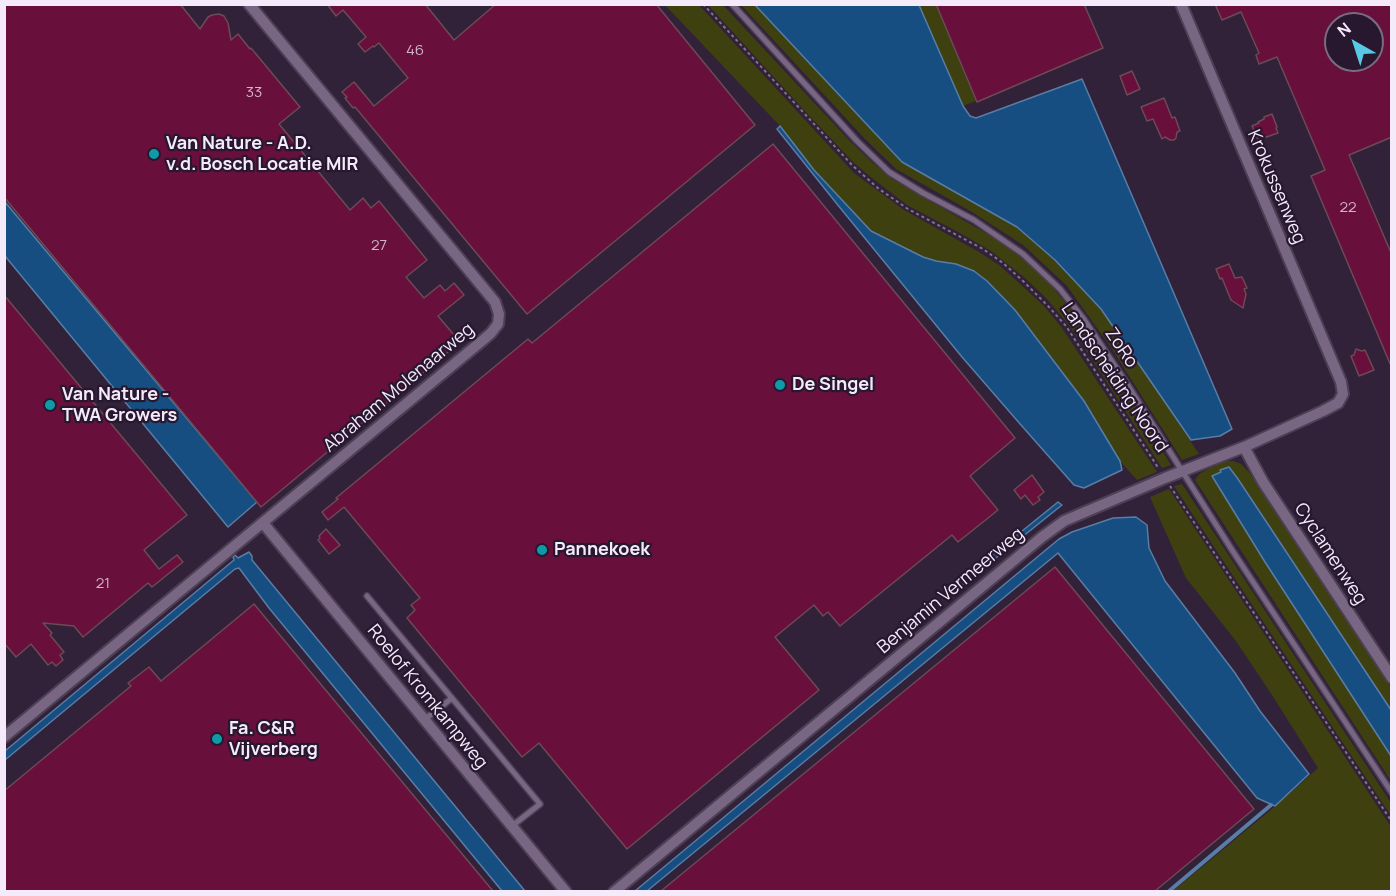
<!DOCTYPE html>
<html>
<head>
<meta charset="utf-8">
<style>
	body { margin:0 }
	#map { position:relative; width:1396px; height:896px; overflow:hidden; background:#312139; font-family:Manrope,sans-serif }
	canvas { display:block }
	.frame { position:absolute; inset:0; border:6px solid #f4eafa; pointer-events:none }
	.north { position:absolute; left:1324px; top:12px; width:60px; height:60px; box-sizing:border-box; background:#27172f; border:2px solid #796b80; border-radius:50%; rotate:321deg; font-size:16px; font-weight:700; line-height:24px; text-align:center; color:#f4eafa }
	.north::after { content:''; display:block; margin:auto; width:21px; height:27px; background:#57c9e2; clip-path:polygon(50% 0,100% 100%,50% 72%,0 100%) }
</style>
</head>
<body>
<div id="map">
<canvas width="1396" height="896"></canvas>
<div class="frame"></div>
<div class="north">N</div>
</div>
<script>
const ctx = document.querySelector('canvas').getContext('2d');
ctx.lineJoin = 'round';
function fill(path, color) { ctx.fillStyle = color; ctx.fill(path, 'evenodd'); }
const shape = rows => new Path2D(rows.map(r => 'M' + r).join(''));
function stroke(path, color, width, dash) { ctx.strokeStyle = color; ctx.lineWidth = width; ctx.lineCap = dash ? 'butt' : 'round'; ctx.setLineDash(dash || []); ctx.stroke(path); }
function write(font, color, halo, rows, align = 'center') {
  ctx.font = font + ' Manrope,sans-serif'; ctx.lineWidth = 4.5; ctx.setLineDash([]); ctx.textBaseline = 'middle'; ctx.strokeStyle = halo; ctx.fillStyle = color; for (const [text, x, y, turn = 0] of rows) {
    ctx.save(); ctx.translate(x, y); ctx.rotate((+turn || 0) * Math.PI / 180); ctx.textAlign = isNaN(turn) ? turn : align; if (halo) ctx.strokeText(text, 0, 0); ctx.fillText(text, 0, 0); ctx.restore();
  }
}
fill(shape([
	[665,5,699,5,854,173,904,210,979,252,999,265,1018,282,1044,306,1062,328,1157,472,1137,480,1120,461,1091,411,1037,338,1015,310,987,281,974,271,956,264,936,261,923,257,871,231,814,170,780,126],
	[708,5,723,5,849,140,874,164,892,179,1003,243,1042,274,1081,322,1130,397,1171,465,1162,468,1084,347,1068,324,1046,298,1025,278,991,251,958,232,907,205,872,178,854,163,803,109],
	[741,5,755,5,764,15,970,200,1017,227,1055,260,1101,309,1142,368,1199,454,1182,460,1112,349,1067,286,1023,245,972,212,896,169,865,139],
	[919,5,936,5,976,101,963,106],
	[1226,461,1233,461,1241,464,1249,472,1391,688,1391,710,1239,479,1229,469,1213,476,1265,562,1391,756,1391,781,1195,480,1199,474,1217,464],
	[1182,484,1391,803,1391,816,1174,486],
	[1169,489,1391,827,1391,891,1173,891,1273,808,1318,768,1272,695,1236,641,1186,578,1150,497]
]), '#3f400f');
const water = shape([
	[755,5,919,5,963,106,970,116,976,118,1082,79,1232,429,1220,436,1191,440,1101,309,1055,260,1017,227,902,162,755,5],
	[780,126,814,170,871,231,923,257,936,261,956,264,974,271,987,281,1015,310,1084,401,1120,461,1122,470,1084,488,1074,485,1021,425,962,357,837,204,777,129,780,126],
	[5,202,257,502,228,527,5,256,5,202],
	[1229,467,1238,479,1391,710,1391,756,1265,562,1212,476,1221,472,1220,470,1229,467],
	[1058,502,1062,505,946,598,944,594,1058,502],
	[1136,517,1147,525,1149,548,1165,581,1235,673,1260,711,1309,774,1275,806,1257,798,1058,553,647,891,635,891,1059,539,1072,532,1113,518,1136,517],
	[249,552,252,556,252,560,525,891,502,891,269,608,239,568,235,569,5,760,5,751,234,560,233,557,235,555,238,558,249,552]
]);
fill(water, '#174e81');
stroke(water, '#597da5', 1.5);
stroke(shape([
	[1168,892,1271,805]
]), '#597da5', 4);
const building = shape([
	[4,4,180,4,200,29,208,17,212,15,219,14,224,16,228,23,231,40,238,34,250,49,251,48,300,107,279,124,350,210,363,198,371,208,379,201,427,260,406,277,424,298,440,285,445,291,454,283,464,295,438,316,460,342,261,507,4,197,4,4],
	[327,4,425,4,454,40,496,4,656,4,755,125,527,314,355,107,353,108,345,98,347,97,342,92,354,82,374,106,408,78,379,43,374,47,373,46,365,52,358,44,366,37,343,10,336,16,327,4],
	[936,4,1084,4,1103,48,977,102,936,4],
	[1215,4,1392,4,1392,137,1349,155,1392,255,1391,366,1311,176,1325,170,1277,57,1259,64,1256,55,1259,53,1241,12,1222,20,1215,4],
	[1336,24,1372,24,1372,60,1336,60,1336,24],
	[1132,71,1140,89,1127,95,1120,76,1132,71],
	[1164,98,1172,118,1175,117,1180,131,1177,132,1176,138,1174,140,1170,140,1165,137,1162,139,1153,119,1147,121,1141,107,1164,98],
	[1272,114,1277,127,1276,128,1278,133,1258,140,1252,126,1259,123,1258,122,1264,119,1264,117,1272,114],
	[773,144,1015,438,970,476,998,510,958,542,952,535,840,626,828,612,823,616,814,605,775,637,819,690,627,849,539,743,522,757,407,618,415,610,411,605,420,598,344,507,328,520,322,512,338,499,336,498,528,339,532,343,773,144],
	[1229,264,1235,278,1242,277,1247,288,1244,289,1246,294,1243,308,1231,300,1222,278,1220,279,1216,269,1229,264],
	[4,295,187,515,144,550,159,569,177,555,183,562,152,587,148,583,83,637,74,626,43,623,52,633,50,635,64,652,60,655,63,660,56,666,52,662,48,665,31,644,16,657,4,643,4,295],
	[1356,349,1362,351,1365,350,1374,370,1359,376,1351,356,1354,355,1356,349],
	[1032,475,1044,492,1038,497,1040,500,1033,505,1025,495,1021,499,1014,490,1032,475],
	[326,529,340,545,329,554,318,540,320,538,319,536,326,529],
	[1055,567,1254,809,1155,891,661,891,1055,567],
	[254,604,493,891,4,891,4,791,131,686,128,683,149,667,161,681,254,604]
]);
fill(building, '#690f3c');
stroke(building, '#6c4a56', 1.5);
const service = shape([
	[732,4,857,141,889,172,923,193,974,220,1023,254,1060,289,1083,318,1129,387,1232,550,1392,793],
	[367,596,540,804,512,826],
	[424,720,452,698]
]);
const minor = shape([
	[1244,447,1263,482,1392,678],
	[263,523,566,892],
	[4,737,483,340,491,333,498,324,499,314,495,302,249,4],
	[614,892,1042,537,1064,521,1165,478,1244,447,1323,411,1338,403,1343,394,1341,382,1181,4]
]);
stroke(service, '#4d3f54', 8);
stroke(minor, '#4d3f54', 14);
stroke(shape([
	[703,4,852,165,879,189,908,209,983,249,1003,263,1024,282,1048,306,1066,326,1159,469],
	[1170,486,1392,822]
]), '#817488', 2, [3, 3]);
stroke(service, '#786683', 5);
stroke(minor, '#786683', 10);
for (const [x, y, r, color] of [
	[154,154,6,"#0f9aa8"],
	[780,385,6,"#0f9aa8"],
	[50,405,6,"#0f9aa8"],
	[542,550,6,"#0f9aa8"],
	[217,739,6,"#0f9aa8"]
]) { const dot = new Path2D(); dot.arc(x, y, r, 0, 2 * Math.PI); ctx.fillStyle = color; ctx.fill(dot); stroke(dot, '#27172f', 2); }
write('15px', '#d1b3ca', null, [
	["46",415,51],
	["33",254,93],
	["22",1348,208],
	["27",379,246],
	["21",103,584]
]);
write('bold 18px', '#f4eafa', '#27172f', [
	["Van Nature - A.D.",166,144],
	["v.d. Bosch Locatie MIR",166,165],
	["De Singel",792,385],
	["Van Nature -",62,395],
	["TWA Growers",62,416],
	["Pannekoek",554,550],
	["Fa. C&R",229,729],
	["Vijverberg",229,750]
], 'left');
write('18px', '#f4eafa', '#27172f', [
	["Krokussenweg",1276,187,67],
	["ZoRo",1121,348,56],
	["Landscheiding Noord",1114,378,56],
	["Abraham Molenaarweg",399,388,-40],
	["Cyclamenweg",1330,554,57],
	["Benjamin Vermeerweg",951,591,-40],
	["Roelof Kromkampweg",427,697,51]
]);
</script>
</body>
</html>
